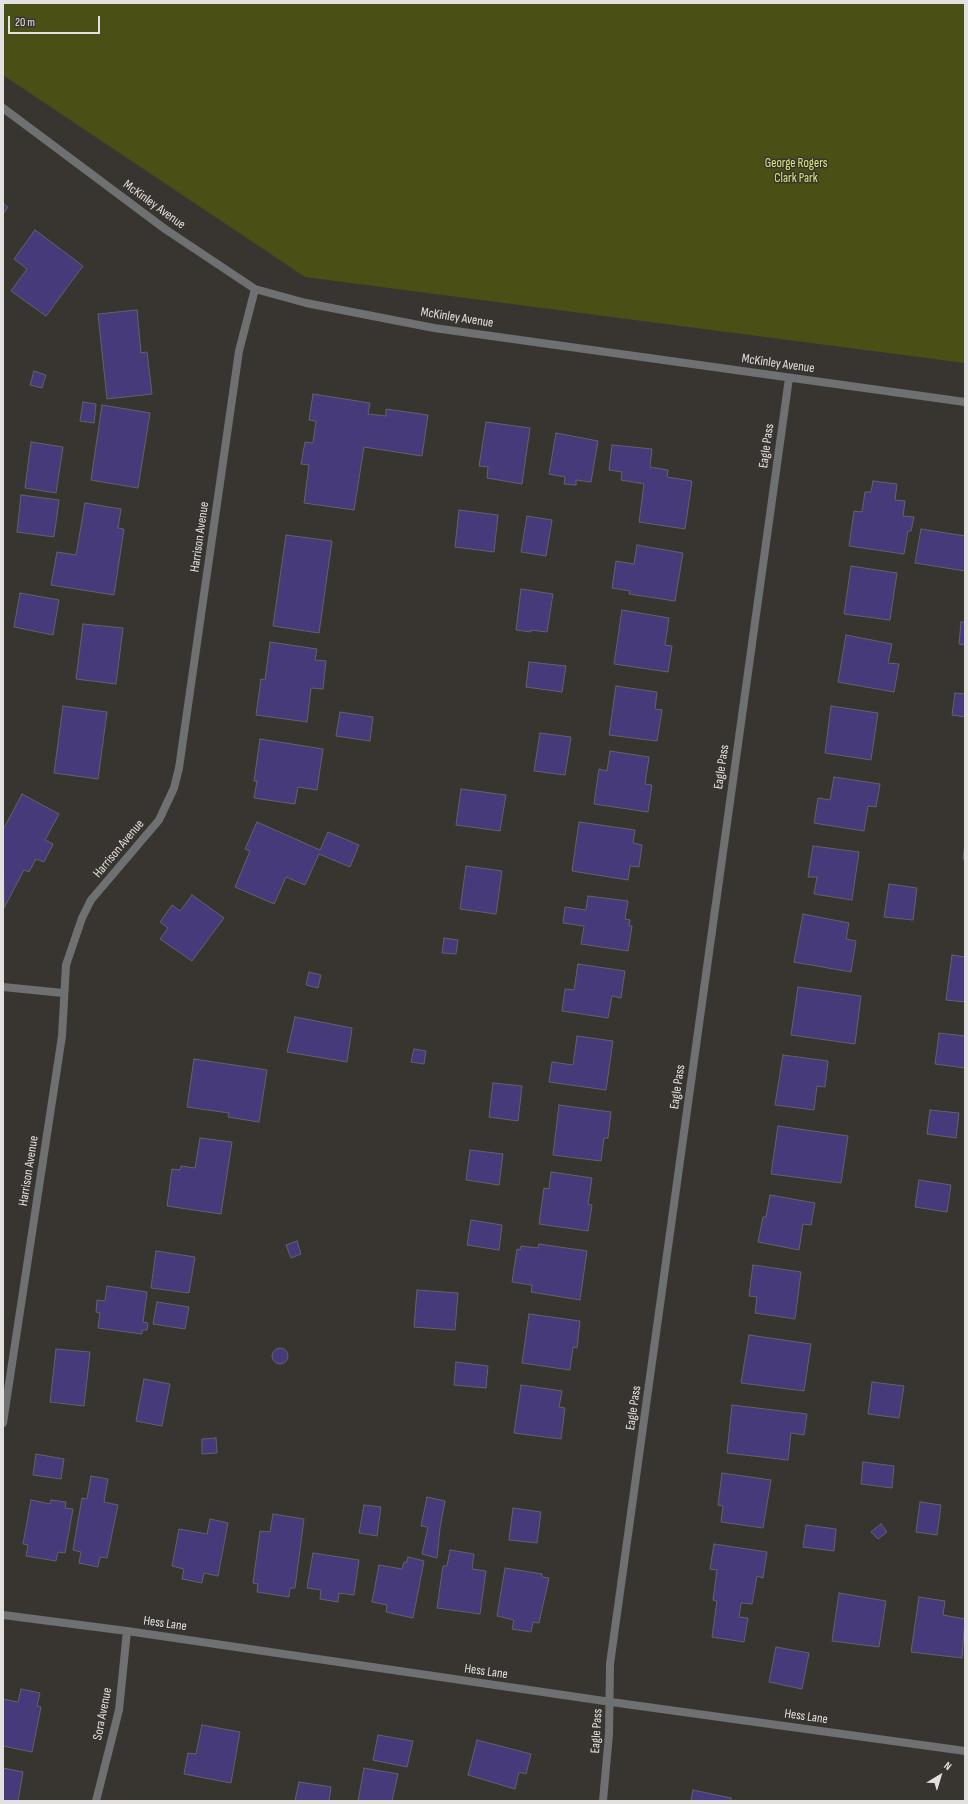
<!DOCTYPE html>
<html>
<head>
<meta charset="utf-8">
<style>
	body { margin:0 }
	#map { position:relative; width:968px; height:1804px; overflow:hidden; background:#383531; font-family:"Sofia Sans Condensed",sans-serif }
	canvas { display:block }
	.frame { position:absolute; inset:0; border:4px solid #e3e1df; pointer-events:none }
	.north { position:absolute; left:920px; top:1756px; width:40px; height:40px; -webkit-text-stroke:3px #383531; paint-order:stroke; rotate:38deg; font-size:11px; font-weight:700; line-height:16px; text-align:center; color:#e3e1df }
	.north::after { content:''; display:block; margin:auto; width:14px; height:18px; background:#e3e1df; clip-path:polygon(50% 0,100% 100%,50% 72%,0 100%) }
	.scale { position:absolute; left:8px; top:16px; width:92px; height:18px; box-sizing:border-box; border:2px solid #e3e1df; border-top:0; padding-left:5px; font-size:12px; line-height:14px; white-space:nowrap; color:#e3e1df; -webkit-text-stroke:3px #383531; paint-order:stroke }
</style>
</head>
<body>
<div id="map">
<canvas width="968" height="1804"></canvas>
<div class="frame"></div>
<div class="north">N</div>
<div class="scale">20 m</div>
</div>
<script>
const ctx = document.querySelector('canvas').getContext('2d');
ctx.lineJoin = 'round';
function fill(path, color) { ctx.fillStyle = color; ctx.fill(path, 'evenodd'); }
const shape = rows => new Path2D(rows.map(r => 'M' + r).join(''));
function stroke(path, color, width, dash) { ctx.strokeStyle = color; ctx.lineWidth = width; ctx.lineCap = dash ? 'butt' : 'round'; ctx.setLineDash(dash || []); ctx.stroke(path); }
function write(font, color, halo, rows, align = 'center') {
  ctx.font = font + ' "Sofia Sans Condensed",sans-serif'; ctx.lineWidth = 3; ctx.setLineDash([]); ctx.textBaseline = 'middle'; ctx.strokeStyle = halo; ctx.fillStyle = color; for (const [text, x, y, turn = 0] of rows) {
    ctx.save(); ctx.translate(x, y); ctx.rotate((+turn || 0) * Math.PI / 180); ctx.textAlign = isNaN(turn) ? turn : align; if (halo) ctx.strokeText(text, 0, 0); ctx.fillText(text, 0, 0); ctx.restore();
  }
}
fill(shape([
	[3,3,965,3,965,363,305,277,3,75]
]), '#4a5015');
const building = shape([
	[3,203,8,207,3,214,3,203],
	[35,230,83,266,46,316,11,291,27,269,14,259,35,230],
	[137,310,141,353,147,352,152,394,107,399,98,314,137,310],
	[34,371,46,375,42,388,30,385,34,371],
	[313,394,370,403,368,414,386,416,386,409,428,415,422,456,364,447,354,510,304,503,309,465,301,464,305,442,313,443,316,421,309,420,313,394],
	[83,402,96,404,94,423,80,421,83,402],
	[102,405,150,413,138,488,91,480,102,405],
	[486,422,530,428,522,484,487,478,488,467,479,466,486,422],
	[556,433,598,441,591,482,576,480,576,485,564,484,565,477,549,474,556,433],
	[31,442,63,447,56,493,25,488,31,442],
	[612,445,652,449,650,467,668,470,667,477,692,481,685,529,639,522,644,484,621,480,622,472,609,470,612,445],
	[873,481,897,484,895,500,905,501,903,516,914,517,911,531,908,531,904,554,849,546,854,511,862,512,865,492,871,492,873,481],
	[21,495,59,500,54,537,17,532,21,495],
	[85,503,121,509,118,528,124,529,114,595,51,585,57,552,76,555,85,503],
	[459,510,498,515,494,552,455,547,459,510],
	[527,516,552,520,546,556,521,552,527,516],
	[921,529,965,536,965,571,915,563,921,529],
	[286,535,332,541,319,633,273,626,286,535],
	[637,545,683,553,675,601,629,594,630,591,612,588,616,561,634,564,637,545],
	[851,566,897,573,890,620,844,614,851,566],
	[521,589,553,594,547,632,531,630,531,632,516,630,521,589],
	[20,593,59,600,53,635,14,627,20,593],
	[622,610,669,618,665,645,672,646,668,672,614,664,622,610],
	[961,622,965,622,965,645,959,644,961,622],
	[83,624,123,628,116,684,76,679,83,624],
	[846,635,892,644,888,663,899,664,894,692,838,682,846,635],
	[270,642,317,649,315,660,326,661,323,689,311,688,307,722,256,715,261,679,265,680,270,642],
	[529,662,566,666,562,692,526,687,529,662],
	[616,686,657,692,655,709,662,710,657,741,609,735,616,686],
	[955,693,965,694,965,717,952,715,955,693],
	[63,706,107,712,98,779,54,773,63,706],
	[831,706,878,713,871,760,825,753,831,706],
	[340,712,373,717,370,741,336,736,340,712],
	[540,733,571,737,565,775,534,771,540,733],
	[260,739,323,749,317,790,298,787,295,804,254,798,257,781,254,781,260,739],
	[610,751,649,757,645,784,652,785,648,812,594,804,599,769,607,771,610,751],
	[834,777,880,784,876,807,868,806,864,831,814,823,818,798,830,800,834,777],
	[461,789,506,795,500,831,456,825,461,789],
	[22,794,59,814,45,840,53,844,44,862,36,859,29,872,24,870,4,908,3,830,22,794],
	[257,822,320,850,328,832,359,845,350,867,319,854,305,885,286,877,274,904,235,887,250,851,245,849,257,822],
	[579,822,635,830,633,843,642,845,639,867,630,866,628,880,572,871,579,822],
	[965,843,965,859,963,859,965,843],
	[813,846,859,852,852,900,814,894,817,877,808,877,813,846],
	[466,866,502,871,496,914,460,909,466,866],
	[889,884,917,888,913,920,884,917,889,884],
	[192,895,224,918,192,961,160,939,168,928,160,922,172,905,180,911,192,895],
	[588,896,628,901,625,919,630,920,629,926,632,926,628,951,581,944,584,926,563,923,565,907,586,910,588,896],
	[803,914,849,923,846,939,856,941,851,972,794,962,803,914],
	[444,938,458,940,456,954,442,953,444,938],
	[952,955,965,957,965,1002,946,1000,952,955],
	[578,964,625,971,621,998,612,996,608,1018,562,1011,565,989,574,990,578,964],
	[309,972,321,975,318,988,306,985,309,972],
	[798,987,861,996,855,1044,791,1035,798,987],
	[295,1017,352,1028,347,1062,287,1052,295,1017],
	[939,1033,965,1036,965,1068,935,1064,939,1033],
	[577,1036,613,1041,606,1090,549,1082,552,1062,573,1065,577,1036],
	[414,1049,426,1051,424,1064,411,1062,414,1049],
	[783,1055,828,1061,825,1087,817,1086,814,1110,775,1105,783,1055],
	[194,1059,267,1070,259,1122,228,1117,229,1113,187,1107,194,1059],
	[493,1083,522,1086,518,1121,489,1117,493,1083],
	[559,1105,611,1112,608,1138,604,1138,601,1161,553,1155,559,1105],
	[930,1110,959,1113,956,1138,927,1134,930,1110],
	[778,1126,848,1136,841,1183,771,1174,778,1126],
	[200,1138,232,1142,221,1214,167,1206,172,1169,180,1170,181,1166,195,1168,200,1138],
	[470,1150,503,1154,499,1185,466,1180,470,1150],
	[551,1172,592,1178,588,1204,592,1205,588,1231,539,1224,544,1188,549,1189,551,1172],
	[919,1180,951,1185,947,1212,915,1207,919,1180],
	[770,1195,815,1203,811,1225,803,1224,799,1250,758,1242,763,1217,766,1217,770,1195],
	[471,1220,502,1225,499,1250,467,1245,471,1220],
	[297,1241,301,1254,291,1258,286,1245,297,1241],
	[539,1244,587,1251,580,1300,531,1292,532,1285,512,1282,517,1249,520,1250,521,1246,538,1248,539,1244],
	[156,1251,195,1257,189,1293,151,1288,156,1251],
	[753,1265,801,1272,795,1319,755,1313,757,1297,749,1296,753,1265],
	[107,1286,147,1292,143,1322,148,1323,147,1330,142,1330,142,1334,98,1328,100,1313,96,1312,97,1300,105,1301,107,1286],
	[417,1290,458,1293,455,1330,414,1327,417,1290],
	[157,1302,189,1307,185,1329,153,1324,157,1302],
	[529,1314,580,1321,577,1348,573,1347,570,1370,522,1363,529,1314],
	[749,1335,811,1344,804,1391,741,1383,749,1335],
	'272 1356a8 8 0 1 1 16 0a8 8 0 1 1-16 0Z',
	[56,1349,90,1352,84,1406,50,1402,56,1349],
	[456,1362,488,1366,486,1388,454,1385,456,1362],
	[144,1379,170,1384,162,1426,136,1421,144,1379],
	[872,1382,904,1386,899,1418,868,1414,872,1382],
	[521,1385,562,1391,559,1407,565,1408,561,1439,514,1433,521,1385],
	[732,1405,807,1414,804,1435,791,1433,788,1460,727,1453,732,1405],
	[216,1438,217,1453,202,1454,202,1439,216,1438],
	[36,1454,64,1459,61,1479,33,1475,36,1454],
	[863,1462,894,1466,892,1488,861,1484,863,1462],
	[722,1473,771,1480,763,1528,721,1522,723,1506,718,1505,722,1473],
	[91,1476,108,1479,104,1502,118,1505,107,1558,100,1557,98,1567,79,1563,81,1552,73,1550,82,1498,87,1499,91,1476],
	[427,1497,445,1501,440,1528,437,1558,422,1554,428,1527,421,1526,427,1497],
	[31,1500,50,1504,51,1500,66,1502,65,1508,73,1509,65,1553,58,1552,56,1561,26,1556,28,1545,23,1544,31,1500],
	[920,1502,941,1505,937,1535,916,1532,920,1502],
	[364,1505,381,1507,377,1536,359,1533,364,1505],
	[513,1508,541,1512,537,1543,509,1540,513,1508],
	[273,1514,304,1519,295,1588,290,1588,289,1597,257,1592,258,1584,253,1583,260,1531,270,1532,273,1514],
	[210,1519,228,1523,218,1576,204,1573,202,1583,182,1579,184,1569,172,1566,179,1529,207,1534,210,1519],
	[881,1524,887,1532,878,1539,871,1532,881,1524],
	[806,1525,836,1529,834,1551,803,1547,806,1525],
	[714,1544,767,1552,763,1578,757,1576,752,1604,741,1603,739,1617,748,1618,744,1642,712,1637,717,1601,713,1600,717,1570,710,1569,714,1544],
	[450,1550,474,1554,472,1569,486,1571,480,1614,437,1608,443,1566,447,1566,450,1550],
	[313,1553,359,1560,354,1595,339,1593,338,1602,320,1599,321,1590,307,1588,313,1553],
	[408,1557,424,1561,413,1618,386,1612,387,1605,372,1602,379,1565,402,1569,404,1562,407,1562,408,1557],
	[505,1568,542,1574,542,1577,549,1578,539,1623,533,1622,531,1632,512,1629,514,1620,497,1616,505,1568],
	[839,1593,886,1601,879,1647,832,1641,839,1593],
	[919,1597,945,1601,943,1615,965,1619,962,1658,911,1652,919,1597],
	[776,1647,809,1653,802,1689,769,1682,776,1647],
	[21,1689,40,1693,37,1706,41,1707,32,1752,3,1746,3,1699,18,1702,21,1689],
	[202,1725,240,1732,231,1783,184,1774,188,1753,196,1754,202,1725],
	[378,1735,413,1741,407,1767,373,1760,378,1735],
	[477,1740,531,1754,526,1774,519,1772,515,1789,468,1775,477,1740],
	[3,1768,23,1772,18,1801,3,1801,3,1768],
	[364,1768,398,1774,392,1801,358,1801,364,1768],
	[299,1782,331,1787,329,1801,295,1801,299,1782],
	[693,1790,731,1798,731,1801,691,1801,693,1790]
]);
fill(building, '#463a7a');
stroke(building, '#626268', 1);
stroke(shape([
	[3,108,165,229,255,289,306,303,434,328,965,402],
	[3,987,63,993],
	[3,1423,62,1036,66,965,82,918,91,900,159,820,174,788,179,768,239,351,255,289],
	[3,1615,127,1631,611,1702,965,1751],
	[96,1801,119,1710,127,1631],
	[603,1801,609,1734,610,1664,789,378]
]), '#6f7072', 8);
write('13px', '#d9e77a', '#383531', [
	["George Rogers",796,164],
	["Clark Park",796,179]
]);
write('13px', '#e3e1df', '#383531', [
	["McKinley Avenue",154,205,36],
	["McKinley Avenue",457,318,9],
	["McKinley Avenue",778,364,8],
	["Eagle Pass",767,446,-82],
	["Harrison Avenue",200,537,-82],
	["Eagle Pass",722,767,-82],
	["Harrison Avenue",119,849,-50],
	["Eagle Pass",678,1087,-82],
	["Harrison Avenue",29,1171,-81],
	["Eagle Pass",634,1408,-82],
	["Hess Lane",165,1624,8],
	["Hess Lane",486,1672,8],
	["Sora Avenue",103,1714,-79],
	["Hess Lane",806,1717,8],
	["Eagle Pass",597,1731,-87]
]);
</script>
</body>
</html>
